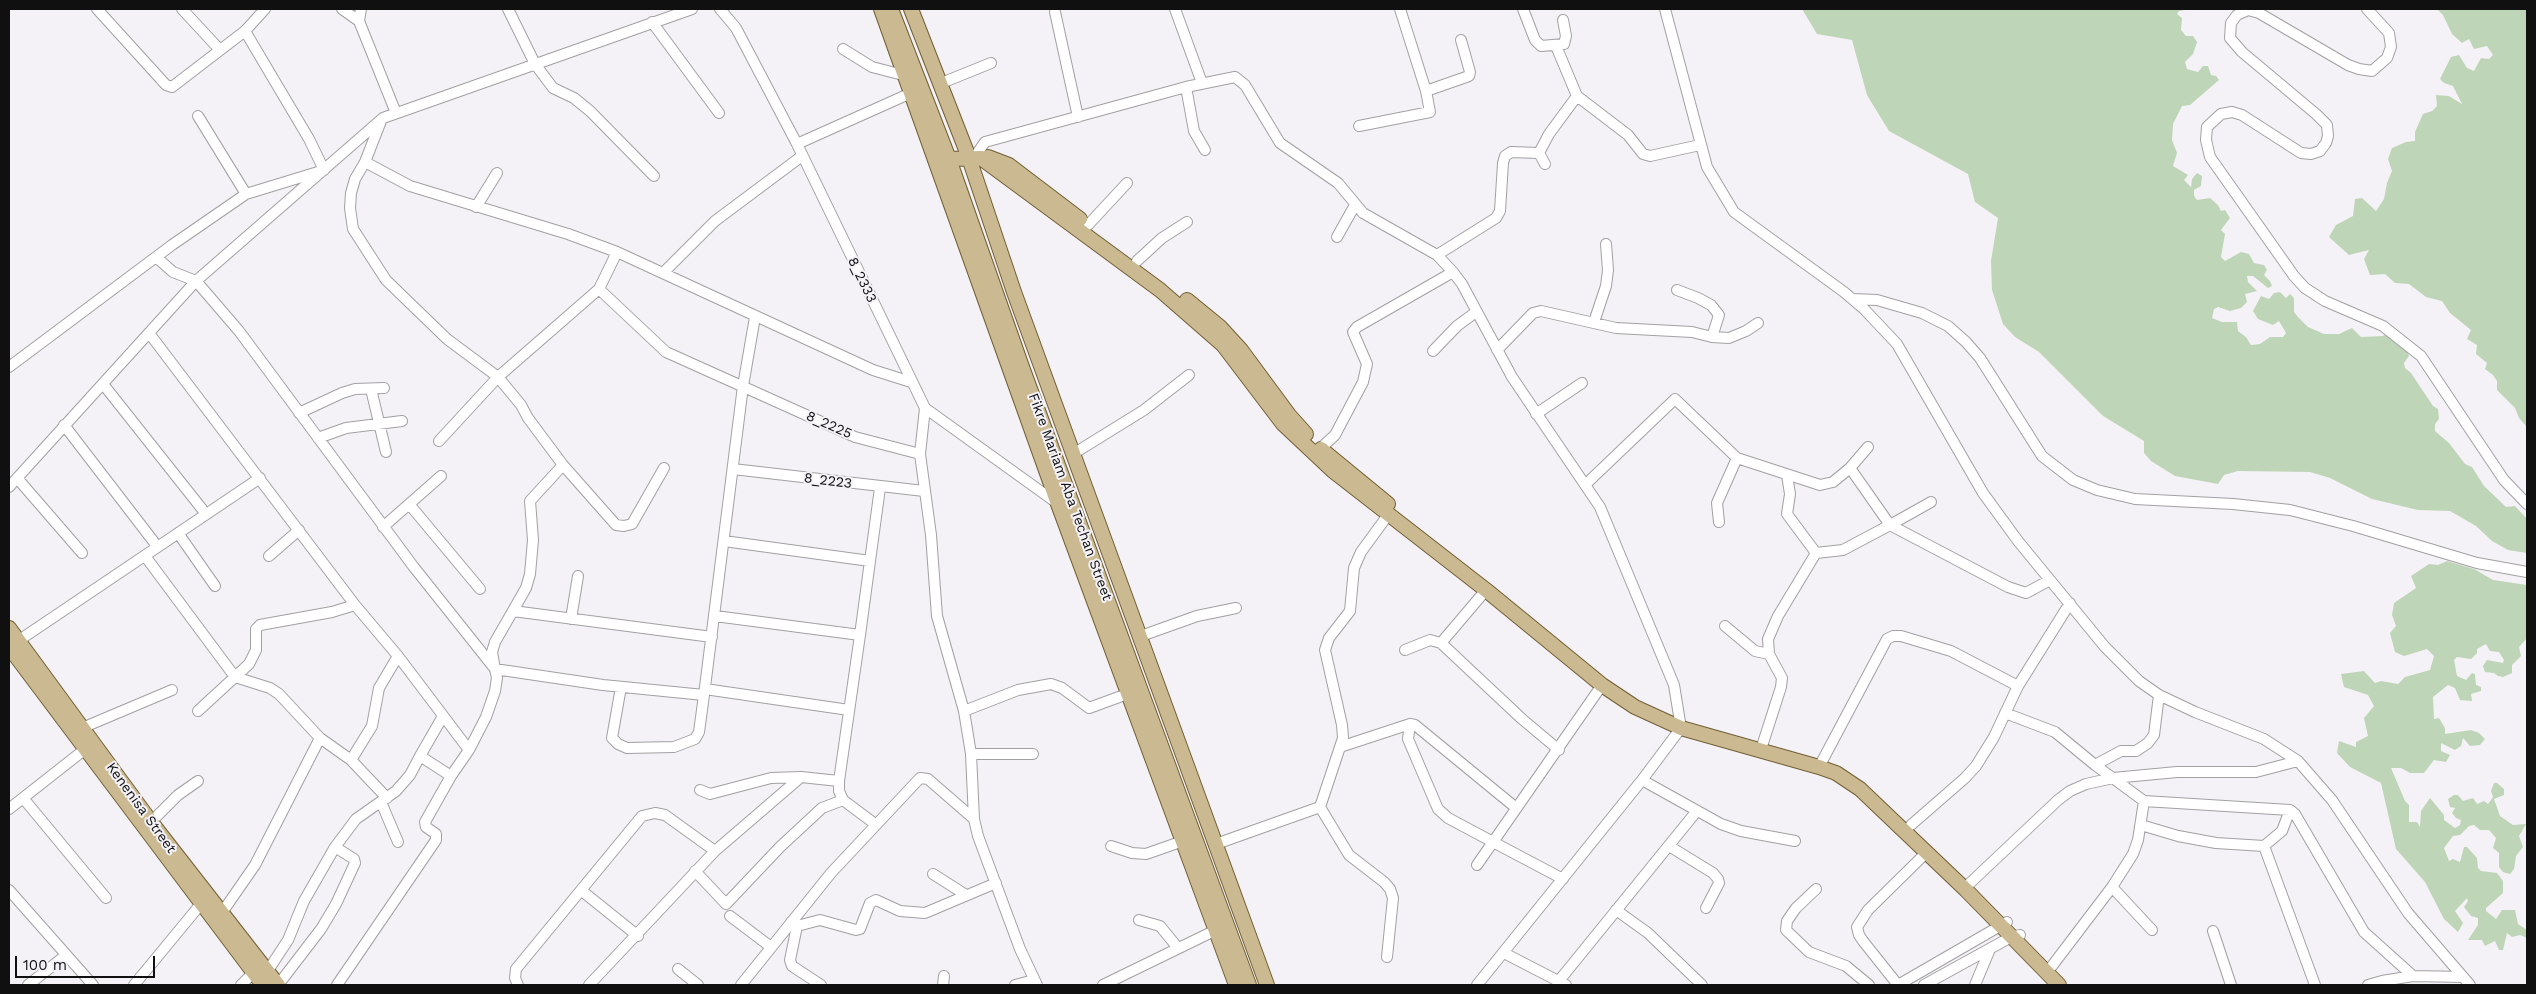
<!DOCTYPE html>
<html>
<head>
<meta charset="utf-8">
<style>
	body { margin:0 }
	#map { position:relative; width:2536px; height:994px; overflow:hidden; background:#f4f2f6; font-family:"Work Sans",sans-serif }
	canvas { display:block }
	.frame { position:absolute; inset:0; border:10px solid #101011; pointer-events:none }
	.scale { position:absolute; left:15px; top:956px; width:140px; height:22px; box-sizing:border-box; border:2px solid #101011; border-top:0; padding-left:6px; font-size:15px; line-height:18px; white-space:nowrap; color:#101011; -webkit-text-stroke:4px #f4f2f6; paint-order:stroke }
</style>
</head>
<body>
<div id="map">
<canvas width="2536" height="994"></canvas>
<div class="frame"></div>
<div class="scale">100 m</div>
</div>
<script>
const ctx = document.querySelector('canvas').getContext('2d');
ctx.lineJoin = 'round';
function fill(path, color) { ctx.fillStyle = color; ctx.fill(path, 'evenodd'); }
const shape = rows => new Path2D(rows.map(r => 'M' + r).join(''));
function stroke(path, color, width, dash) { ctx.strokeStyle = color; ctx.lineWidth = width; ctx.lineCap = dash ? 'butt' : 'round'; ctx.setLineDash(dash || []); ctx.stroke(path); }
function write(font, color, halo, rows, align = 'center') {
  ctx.font = font + ' "Work Sans",sans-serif'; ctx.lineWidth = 4; ctx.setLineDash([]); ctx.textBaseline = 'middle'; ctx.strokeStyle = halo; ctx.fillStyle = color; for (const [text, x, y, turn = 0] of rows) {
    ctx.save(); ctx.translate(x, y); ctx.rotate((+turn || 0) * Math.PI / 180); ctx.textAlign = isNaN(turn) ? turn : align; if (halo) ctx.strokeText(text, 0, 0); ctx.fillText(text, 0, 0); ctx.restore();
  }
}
fill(shape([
	[1802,9,2190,9,2179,11,2177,14,2182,18,2181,30,2186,36,2193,36,2197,42,2193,54,2185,62,2187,69,2198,72,2203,66,2208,66,2211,75,2216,76,2219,80,2190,105,2182,106,2173,124,2172,140,2177,153,2173,166,2188,175,2184,180,2191,187,2192,179,2197,173,2202,176,2201,186,2194,190,2194,196,2197,200,2210,198,2218,205,2221,211,2225,210,2230,218,2221,230,2225,234,2221,257,2225,261,2241,252,2249,254,2254,263,2264,265,2267,270,2264,275,2270,281,2272,286,2268,288,2253,276,2247,276,2248,282,2257,291,2245,294,2247,302,2241,308,2230,311,2218,307,2214,309,2212,318,2222,322,2237,322,2238,331,2246,337,2251,345,2260,344,2270,337,2283,337,2286,333,2279,321,2273,325,2258,319,2253,311,2261,296,2269,299,2274,293,2280,292,2286,298,2290,294,2294,298,2294,312,2298,317,2308,327,2324,334,2339,334,2352,328,2361,337,2383,336,2386,334,2406,349,2409,356,2404,363,2405,368,2411,373,2433,406,2438,409,2439,419,2435,424,2435,431,2449,443,2465,464,2472,467,2484,486,2506,507,2515,506,2527,519,2527,553,2508,550,2492,541,2476,526,2450,511,2418,510,2372,499,2330,478,2310,472,2238,471,2224,475,2218,484,2175,476,2151,461,2144,453,2144,441,2103,416,2039,352,2015,337,2003,324,1992,290,1991,261,1998,218,1975,202,1968,174,1889,131,1867,95,1852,40,1817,34],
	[2437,9,2527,9,2527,439,2526,426,2519,418,2515,408,2497,390,2497,381,2493,375,2485,369,2487,363,2476,354,2477,345,2467,339,2471,330,2450,313,2442,301,2426,297,2409,284,2395,283,2385,274,2370,275,2364,259,2369,250,2349,255,2329,237,2336,225,2353,216,2355,199,2362,198,2376,211,2384,199,2387,183,2392,171,2388,159,2392,148,2406,142,2415,141,2415,132,2423,114,2432,111,2437,106,2436,95,2449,96,2462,104,2453,86,2444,83,2440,79,2451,57,2459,55,2467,68,2474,71,2481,58,2489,59,2493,55,2487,46,2474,49,2469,39,2462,43,2452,34,2443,15],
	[2447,561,2474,569,2493,580,2527,585,2527,638,2519,647,2521,656,2512,665,2512,673,2503,677,2498,676,2494,673,2485,672,2483,666,2487,660,2503,663,2504,660,2499,652,2490,651,2486,644,2477,649,2477,653,2471,659,2457,657,2454,660,2457,676,2466,680,2472,673,2475,674,2476,685,2481,687,2481,691,2471,694,2472,701,2460,700,2455,688,2448,685,2433,697,2434,719,2439,718,2445,728,2445,734,2471,730,2479,733,2485,739,2480,745,2470,746,2463,738,2461,746,2455,750,2441,743,2441,751,2450,755,2446,762,2434,760,2424,773,2410,773,2401,768,2391,768,2405,801,2409,805,2409,822,2417,822,2420,827,2421,811,2430,798,2444,815,2444,820,2455,828,2460,825,2461,820,2456,818,2452,813,2455,808,2450,807,2448,799,2454,795,2458,795,2463,801,2473,798,2477,804,2484,801,2488,804,2493,797,2491,791,2494,783,2497,783,2504,789,2504,795,2494,799,2500,816,2513,825,2526,824,2519,836,2523,847,2516,856,2514,869,2510,874,2503,872,2499,867,2499,853,2493,848,2496,838,2489,830,2480,830,2474,825,2469,826,2460,835,2453,836,2444,848,2449,861,2453,859,2460,862,2464,847,2467,847,2477,858,2478,868,2481,871,2497,873,2503,881,2503,893,2486,908,2486,911,2496,919,2502,910,2515,910,2518,924,2527,930,2527,938,2520,935,2512,937,2507,933,2503,950,2499,950,2495,941,2485,946,2482,940,2468,940,2478,925,2478,918,2471,916,2464,907,2468,901,2467,898,2455,911,2463,923,2458,932,2444,919,2425,882,2396,849,2381,783,2350,767,2337,753,2339,741,2356,747,2356,742,2368,736,2364,718,2374,706,2368,695,2344,687,2341,674,2364,671,2375,683,2381,681,2398,684,2405,677,2430,670,2434,656,2427,649,2404,656,2395,652,2390,633,2396,626,2392,615,2394,603,2416,588,2411,576,2429,564,2438,565]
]), '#bfd5b7');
const minor = shape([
	[97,9,166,85,172,87,245,31],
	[182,9,220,50],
	[265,9,245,31,309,139,324,170],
	[342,9,359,21,396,113],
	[508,9,535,64,553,88,574,98,590,111,654,176],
	[720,9,736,28,797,144,925,408,1057,503],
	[1175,9,1202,83],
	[1523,9,1535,40,1541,46,1564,44,1566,36,1563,20],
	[1665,9,1707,167,1734,212,1844,292,1864,309,1897,344,1983,493,2018,541,2105,647,2139,681,2159,695,2195,712,2264,739,2298,761,2332,800,2408,913,2470,985],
	[2367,9,2389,33,2391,47,2387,58,2372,71,2359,69,2348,65,2259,13,2248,10,2237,15,2231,23,2230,38,2242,52,2316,114,2327,125,2328,136,2326,143,2320,151,2311,154,2301,153,2242,115,2232,112,2221,114,2207,127,2206,140,2210,157,2294,276,2305,288,2325,301,2383,326,2421,356,2504,480,2527,504],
	[1055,12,1078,117],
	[359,21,361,9],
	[652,22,719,113],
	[1556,46,1577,96,1628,135,1643,154,1650,156,1700,145],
	[843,49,872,67,903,75],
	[939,84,991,63],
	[1186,87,1194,131,1205,150],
	[1426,91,1469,76,1470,72,1461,40],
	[198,116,246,194],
	[381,121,365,162,410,186,568,234,617,252,873,370,911,382],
	[1359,126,1430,112,1426,91,1400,9],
	[797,144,911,93],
	[976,155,985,142,1186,87,1235,77,1245,85,1280,143,1338,183,1363,213,1437,255,1453,272,1462,284,1512,377,1600,507,1674,685,1681,728,1642,780,1477,985],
	[365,162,355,179,351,193,350,208,353,229,386,280,447,339,498,377,521,405,528,418,563,465,616,525,624,526,632,524,664,468],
	[1545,164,1539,153,1549,134,1577,96],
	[476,207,497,173],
	[1088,225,1127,183],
	[1337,237,1355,205],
	[617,252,599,289,666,352,855,437,920,454],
	[1437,255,1496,218,1500,211,1503,163,1505,156,1511,152,1539,153],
	[1137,261,1162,238,1187,222],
	[664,272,715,221,802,156],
	[1677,290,1698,298,1711,305,1719,315,1712,337],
	[1853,299,1877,300,1922,313,1948,326,1966,342,1980,358,2042,456,2073,480,2097,490,2135,499,2233,504,2290,510,2353,526,2477,563,2527,572],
	[1594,322,1606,286,1608,270,1606,244],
	[149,333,355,605,398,656,469,750,486,717,495,691,497,678,495,669,413,566,239,331,196,281,173,272,156,257],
	[1497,350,1533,313,1541,311,1616,328,1692,332,1712,337,1729,338,1746,331,1758,323],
	[1433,351,1457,326,1476,312],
	[9,367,172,245,246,194,318,172],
	[103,384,206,514],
	[371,389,386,452],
	[925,408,920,454,931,535,937,616,964,711,971,754,974,819,978,836,1020,949,1037,985],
	[299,413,342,393,355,389,384,388],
	[1536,414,1582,383],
	[64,425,157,546],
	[318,438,346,428,402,421],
	[439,441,498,377,599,289],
	[1320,449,1335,435,1363,382,1367,364,1353,332,1357,327,1453,272],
	[1073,454,1144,410,1189,375],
	[563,465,530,501,533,540,530,574,526,588,495,642,492,652,495,669,603,685,704,695,743,386,755,317],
	[1850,468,1868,447],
	[733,469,924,491],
	[1787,475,1790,494,1787,514,1816,553],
	[17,478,82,553],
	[1586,484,1675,399,1737,458,1820,485,1833,482,1850,468,1890,525,1931,502],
	[9,487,196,281,383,118,692,9],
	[409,504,480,589],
	[1719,522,1717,503,1737,458],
	[383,527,441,476],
	[178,533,215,586],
	[1816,553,1843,550,1890,525,2008,587,2026,593,2050,580],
	[145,556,235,677,270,688,279,694,320,738,255,865,221,914],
	[269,556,299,530],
	[870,561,880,488],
	[1486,590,1441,643,1522,719,1559,750],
	[513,611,712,637],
	[715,616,860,635,870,561,724,541],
	[571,619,578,576],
	[1725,626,1755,651,1769,654],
	[1141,636,1197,616,1236,608],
	[18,641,260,478],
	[1405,650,1430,640,1441,643],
	[621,687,612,738,618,744,627,748,674,747,695,739,699,732,704,695],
	[705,689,849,710],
	[198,711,249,664,256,650,256,629,260,625,332,612,355,605],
	[964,711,1018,690,1051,684,1062,688,1089,708,1130,693],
	[2005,713,2055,732,2095,765],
	[443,716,420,756,451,776],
	[1410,724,1408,739,1438,809,1448,818,1493,842,1477,865],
	[82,728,172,690],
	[320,738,351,760,387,798],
	[1763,743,1781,687,1782,678,1769,654,1768,639,1778,616,1816,553],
	[1340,747,1410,724,1415,725,1515,807],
	[971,754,1033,754],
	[351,760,372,726,379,688,398,656],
	[1819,767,1887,639,1893,636,1901,636,1951,651,2018,686,2070,603],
	[1642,780,1721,824,1741,831,1795,841],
	[839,781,839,791,843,800,875,824],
	[700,790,710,794,771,778,801,777],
	[23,798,106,898],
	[2144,801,2290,810,2295,814,2364,932,2413,976],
	[381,802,398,842],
	[1320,807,1349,855,1384,882,1390,889,1393,898,1387,957],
	[9,809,84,750],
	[151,822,178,795,198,781],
	[1911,825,1965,778,1976,766,1994,737,2018,686],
	[2141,825,2178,836,2216,843,2264,846,2282,831,2290,810],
	[1216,844,1320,807,1343,738,1342,725,1325,650,1329,638,1350,611,1354,568,1361,552,1388,515],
	[1111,846,1132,853,1146,854,1183,841],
	[1669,846,1713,873,1718,879,1719,883,1706,908],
	[2264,846,2315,985],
	[1927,852,1868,910,1857,927,1859,935,1863,941,1898,985,2007,922],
	[695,871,726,904,780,847,822,808,843,800],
	[933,874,966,895],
	[1563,879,1493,842,1602,685],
	[1969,884,2058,800,2070,791,2086,784,2113,778,2177,772,2256,772,2298,761],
	[2112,887,2152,930],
	[1816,889,1796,908,1787,921,1786,930,1809,952,1846,966,1869,985],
	[9,890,93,985],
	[582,891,638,936],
	[1616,910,1648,933,1702,985],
	[730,916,771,947],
	[1139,920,1160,926,1178,948],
	[791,922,797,926,820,920,856,930,860,929,870,903,876,900,900,911,925,913,996,883],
	[797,926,790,960,792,966,821,985],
	[2213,931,2231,985],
	[1504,953,1566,985],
	[2052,966,2112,887,2133,854,2138,840,2144,801,2095,765,2121,751,2136,751,2148,743,2154,735,2159,695],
	[678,969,698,985],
	[267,972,288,940,304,901,335,847,356,819,396,791,410,775,420,756],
	[1558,982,1696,812],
	[28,985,65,956],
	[134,985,200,905],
	[241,985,253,973],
	[278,985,321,929,336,904,355,863,354,859,335,847],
	[337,985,436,840,436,834,426,827,425,822,451,776,469,750],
	[518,985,515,978,516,969,642,816,655,813,665,815,715,851],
	[589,985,715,851,801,777,839,781,860,635],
	[741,985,831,873,920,778,928,779,974,819],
	[943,985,944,976],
	[1015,985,1034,980],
	[1103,985,1216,930],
	[1924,985,2011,937,2020,935],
	[1975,985,1990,949],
	[2368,985,2382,981,2413,976,2463,977]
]);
const major = shape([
	[881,9,1058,504,1236,985],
	[891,9,949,159,1022,367,1249,985],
	[911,9,968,155,1014,292,1267,985],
	[988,157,1009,165,1080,219],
	[949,159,981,158,1160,290,1223,345,1283,424,1333,471,1486,590,1602,685,1635,707,1681,728,1819,767,1836,773,1860,789,1966,890,2059,985],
	[1187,300,1220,327,1241,350,1289,415,1306,434],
	[1321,449,1388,504],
	[9,628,151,822,278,985],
	[9,647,263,985]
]);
stroke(minor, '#a2a0a3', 12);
stroke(major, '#725f34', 16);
stroke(minor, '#fff', 10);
stroke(major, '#cab991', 14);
write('14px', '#101011', '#f4f2f6', [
	["8_2333",862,280,64],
	["8_2225",829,425,24],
	["8_2223",828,481,7],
	["Fikre Mariam Aba Techan Street",1070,497,70],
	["Kenenisa Street",141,808,54]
]);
</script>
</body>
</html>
